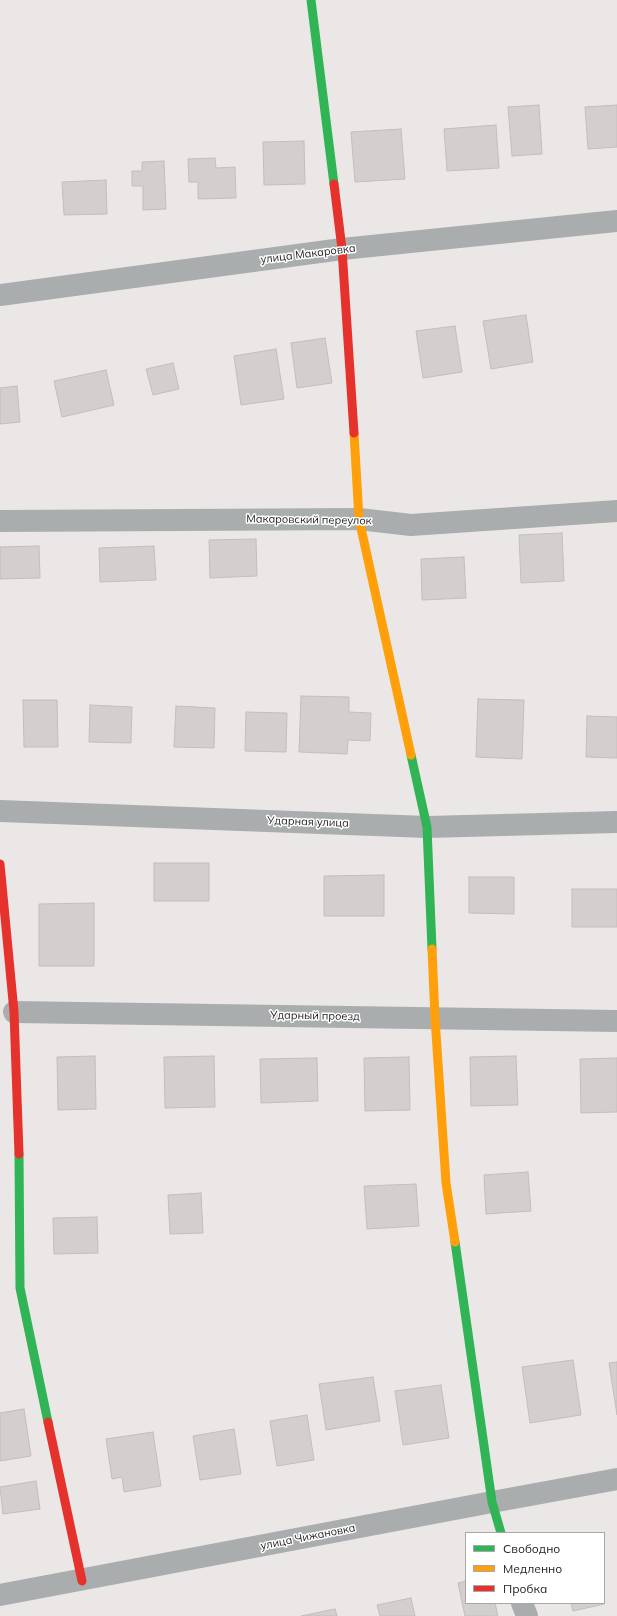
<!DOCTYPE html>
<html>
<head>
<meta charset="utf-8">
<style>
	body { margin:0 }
	#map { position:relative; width:617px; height:1616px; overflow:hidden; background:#ece7e7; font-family:Mulish,sans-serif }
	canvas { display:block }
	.legend { position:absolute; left:465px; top:1532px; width:140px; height:72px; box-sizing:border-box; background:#fff; border:1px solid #a8a7a7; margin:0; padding:5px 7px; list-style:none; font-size:12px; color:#262322 }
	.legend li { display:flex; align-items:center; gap:8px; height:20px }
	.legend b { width:20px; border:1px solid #a8a7a7 }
</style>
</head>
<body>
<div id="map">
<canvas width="617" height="1616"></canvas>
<ul class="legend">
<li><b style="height:5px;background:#30b455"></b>Свободно</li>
<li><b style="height:5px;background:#ff9f0a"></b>Медленно</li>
<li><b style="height:5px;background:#e5322d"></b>Пробка</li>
</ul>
</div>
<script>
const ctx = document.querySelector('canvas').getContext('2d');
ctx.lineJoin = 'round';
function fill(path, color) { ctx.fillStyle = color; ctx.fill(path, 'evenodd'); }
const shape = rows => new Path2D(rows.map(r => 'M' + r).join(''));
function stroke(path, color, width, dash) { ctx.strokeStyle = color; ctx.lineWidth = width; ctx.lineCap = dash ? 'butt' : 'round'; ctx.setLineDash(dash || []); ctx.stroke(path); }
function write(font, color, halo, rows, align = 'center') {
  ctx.font = font + ' Mulish,sans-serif'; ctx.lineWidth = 3; ctx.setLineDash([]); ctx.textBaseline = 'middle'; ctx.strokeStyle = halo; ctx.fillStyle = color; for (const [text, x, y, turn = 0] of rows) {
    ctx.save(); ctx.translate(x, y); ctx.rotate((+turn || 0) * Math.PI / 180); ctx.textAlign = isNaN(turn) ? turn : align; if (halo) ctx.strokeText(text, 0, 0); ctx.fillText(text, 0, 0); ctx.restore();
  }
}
const building = shape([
	[539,105,542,154,512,156,508,107,539,105],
	[617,105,617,147,588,149,585,107,617,105],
	[496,125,499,168,447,171,444,129,496,125],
	[401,129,405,179,355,182,351,132,401,129],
	[304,141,305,184,264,185,263,142,304,141],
	[215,158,216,168,235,167,236,198,198,199,198,182,189,182,188,159,215,158],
	[164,161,166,209,143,210,143,186,132,186,132,171,142,171,142,162,164,161],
	[106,180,107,214,64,215,62,182,106,180],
	[526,315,533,362,491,369,483,321,526,315],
	[455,326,462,372,423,378,416,331,455,326],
	[325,338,332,383,297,388,291,343,325,338],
	[276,349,284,399,241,405,234,356,276,349],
	[173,363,179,389,153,395,146,369,173,363],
	[106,370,114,405,62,417,54,381,106,370],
	[17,386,20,422,0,424,0,388,17,386],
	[562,533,564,581,521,583,519,535,562,533],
	[256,539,257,576,210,578,209,540,256,539],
	[39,546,40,578,0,579,0,547,39,546],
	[154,546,156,580,100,582,99,548,154,546],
	[464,557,466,598,422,600,421,559,464,557],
	[301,696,349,697,349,712,371,713,370,741,348,740,347,754,299,752,301,696],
	[478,699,524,700,522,759,476,757,478,699],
	[23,700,57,700,58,747,24,747,23,700],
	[90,705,132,707,131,743,89,742,90,705],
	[176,706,215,708,214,748,174,747,176,706],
	[246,712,287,713,286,752,245,751,246,712],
	[587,716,617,717,617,758,586,757,587,716],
	[154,863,209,863,209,901,154,901,154,863],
	[384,875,384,916,324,916,324,876,384,875],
	[469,877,514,877,514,914,469,913,469,877],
	[572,889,617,889,617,927,572,927,572,889],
	[94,903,94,966,39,966,39,904,94,903],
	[95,1056,96,1109,58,1110,57,1057,95,1056],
	[214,1056,215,1107,165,1108,164,1057,214,1056],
	[516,1056,518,1105,471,1106,470,1057,516,1056],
	[409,1057,410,1110,365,1111,364,1058,409,1057],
	[317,1058,318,1101,261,1103,260,1059,317,1058],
	[617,1058,617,1112,581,1113,580,1059,617,1058],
	[528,1172,531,1211,486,1214,484,1175,528,1172],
	[416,1184,419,1226,367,1229,364,1186,416,1184],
	[201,1193,203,1233,170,1234,168,1195,201,1193],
	[97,1217,98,1253,54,1254,53,1218,97,1217],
	[573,1360,581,1415,530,1423,522,1367,573,1360],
	[617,1362,617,1415,609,1363,617,1362],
	[373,1377,380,1421,326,1430,319,1384,373,1377],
	[441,1385,449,1438,403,1445,395,1391,441,1385],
	[24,1409,31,1456,0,1461,0,1413,24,1409],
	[307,1415,314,1460,277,1466,270,1421,307,1415],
	[234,1429,241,1474,200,1480,193,1436,234,1429],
	[153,1432,161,1486,124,1492,122,1477,112,1479,106,1439,153,1432],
	[36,1481,40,1509,3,1514,0,1487,36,1481],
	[466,1581,466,1603,495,1603,498,1616,465,1616,458,1583,466,1581],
	[411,1598,415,1616,380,1616,377,1605,411,1598],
	[571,1603,604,1603,604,1604,573,1611,571,1603],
	[335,1609,337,1616,301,1616,335,1609]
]);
fill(building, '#d3cfcf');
stroke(building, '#c2bebe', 1);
stroke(shape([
	[0,295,342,249,617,221],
	[0,521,359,519,411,525,617,511],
	[0,811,427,827,617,822],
	[14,1012,617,1021],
	[0,1595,492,1502,617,1479],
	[522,1603,527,1616]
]), '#aaadae', 22);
stroke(shape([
	[311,0,334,184],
	[411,755,427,827,432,949],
	[19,1154,20,1288,48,1422],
	[455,1242,492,1502,501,1533]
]), '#30b455', 9);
stroke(shape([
	[354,433,359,519,411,755],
	[432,949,435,1018,446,1183,455,1242]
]), '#ff9f0a', 9);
stroke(shape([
	[334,184,342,249,354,433],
	[0,864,14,1012,19,1154],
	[48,1422,82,1581]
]), '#e5322d', 9);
write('11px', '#262322', '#fff', [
	["улица Макаровка",308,254,-7],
	["Макаровский переулок",309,520,1],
	["Ударная улица",308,822,2],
	["Ударный проезд",315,1016,1],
	["улица Чижановка",308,1537,-11]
]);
</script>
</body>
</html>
